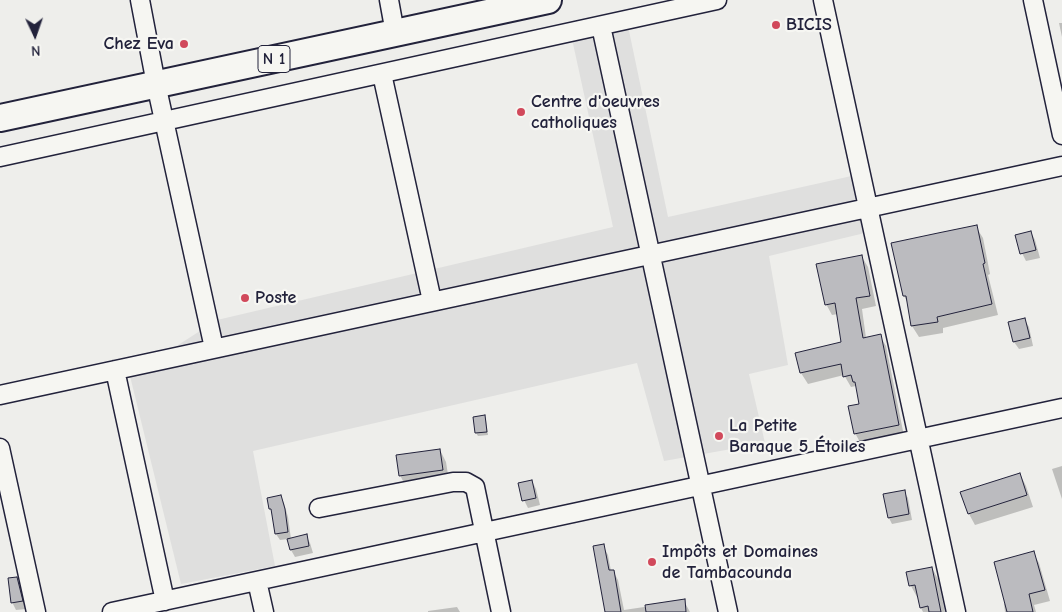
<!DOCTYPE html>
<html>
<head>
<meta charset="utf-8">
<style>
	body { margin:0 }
	#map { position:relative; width:1062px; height:612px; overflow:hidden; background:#eeeeeb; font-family:"Comic Neue",sans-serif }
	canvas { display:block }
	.north { position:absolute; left:10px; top:10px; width:50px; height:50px; -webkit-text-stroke:4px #f6f6f2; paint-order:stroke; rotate:177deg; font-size:14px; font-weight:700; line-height:20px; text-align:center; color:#22223b }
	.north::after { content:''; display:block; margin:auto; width:18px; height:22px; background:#22223b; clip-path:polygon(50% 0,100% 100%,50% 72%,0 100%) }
</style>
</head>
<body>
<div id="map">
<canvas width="1062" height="612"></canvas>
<div class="north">N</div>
</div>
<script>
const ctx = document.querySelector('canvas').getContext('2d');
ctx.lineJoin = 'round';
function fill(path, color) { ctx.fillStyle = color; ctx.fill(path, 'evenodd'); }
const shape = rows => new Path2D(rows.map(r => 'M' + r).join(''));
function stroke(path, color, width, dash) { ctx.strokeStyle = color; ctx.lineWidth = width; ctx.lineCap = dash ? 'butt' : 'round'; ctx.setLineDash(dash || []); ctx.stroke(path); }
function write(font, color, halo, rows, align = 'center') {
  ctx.font = font + ' "Comic Neue",sans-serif'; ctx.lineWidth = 4.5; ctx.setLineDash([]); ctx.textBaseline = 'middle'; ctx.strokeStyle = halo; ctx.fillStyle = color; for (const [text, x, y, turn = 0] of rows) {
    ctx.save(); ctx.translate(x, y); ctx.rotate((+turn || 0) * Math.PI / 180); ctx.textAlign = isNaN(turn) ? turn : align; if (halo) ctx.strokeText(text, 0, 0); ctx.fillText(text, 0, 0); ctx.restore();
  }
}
fill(shape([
	[628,26,668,217,856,175,869,232,769,256,788,365,749,374,765,443,664,461,637,363,253,451,275,566,181,584,130,376,217,320,613,227,572,39]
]), '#dfdfde');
fill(shape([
	[1059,23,1062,23,1062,37],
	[976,227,983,238,990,274,988,275,998,315,943,328,943,333,919,337,912,326,908,303,904,296],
	[1031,232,1035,240,1040,258,1026,261,1022,253],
	[862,257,868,267,876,306,862,309,866,338,880,336,886,346,904,436,861,444,855,433,861,405,856,386,851,387,844,375,808,384,801,373,797,354,842,343,838,314,832,315,826,304],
	[1024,319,1029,327,1033,346,1019,349,1014,342,1010,323],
	[484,416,486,420,488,435,478,436,476,433,474,418],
	[440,450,446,462,449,481,406,487,400,475],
	[1062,466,1062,499,1052,469],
	[1020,474,1026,486,1033,507,975,525,969,514,962,493],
	[532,481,536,489,540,505,528,508,524,500],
	[904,492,908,498,912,520,892,524,889,518],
	[281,497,284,503,288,517,291,539,306,536,310,543,313,553,295,557,291,550,288,539,280,540,276,534,273,512,271,508],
	[603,546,608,555,611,571,613,571,618,580,624,610,684,601,690,612,606,612],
	[1033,553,1039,563,1050,601,1034,605,1036,612,1005,612,1004,604,1006,603],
	[932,568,938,579,945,612,923,612,921,608,919,597,917,597,911,586,908,572],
	[17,578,21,586,26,609,16,610,12,602],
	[457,607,460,612,428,612,428,611]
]), '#0003');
const building = shape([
	[977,225,985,263,983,264,992,304,937,317,938,322,911,326,906,296,903,296,891,243,938,233,977,225],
	[1031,231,1036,250,1020,254,1015,235,1031,231],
	[862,255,870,296,856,298,863,338,881,334,899,425,854,434,848,406,859,404,855,382,853,382,851,375,843,377,841,364,800,373,795,353,841,342,835,303,825,305,816,264,862,255],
	[1025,318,1030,338,1013,342,1008,322,1025,318],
	[485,415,487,432,475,433,473,417,485,415],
	[440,449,443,470,399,476,396,455,440,449],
	[1020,473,1027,495,968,514,960,492,1020,473],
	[532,480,536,498,522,501,518,483,532,480],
	[905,490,909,514,888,518,883,494,905,490],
	[281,495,285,509,288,532,275,534,271,509,269,509,267,498,281,495],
	[307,534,309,546,290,550,287,539,307,534],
	[604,544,609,570,614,570,621,612,605,612,593,546,604,544],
	[1034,551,1045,590,1029,594,1033,612,1007,612,994,562,1034,551],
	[932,567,941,612,929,612,928,606,920,608,915,585,909,586,906,572,932,567],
	[17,577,23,601,11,603,8,578,17,577],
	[685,599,686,612,646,612,645,605,685,599]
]);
fill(building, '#bbbbbf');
stroke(building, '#22223b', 1);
const minor = shape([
	[140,0,156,84,214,348],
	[389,0,395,33],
	[823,0,956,612],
	[1033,0,1062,135],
	[601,26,728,612],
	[382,74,432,301],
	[0,157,717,0],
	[115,370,165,601],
	[0,395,1062,166],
	[0,448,36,612],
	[319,508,453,482,466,482,475,487,501,612],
	[257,581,264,612],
	[112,612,1062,408]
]);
const highway = shape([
	[0,118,548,0]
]);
stroke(minor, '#22223b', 21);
stroke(highway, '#22223b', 30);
stroke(minor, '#f6f6f2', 18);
stroke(highway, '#f6f6f2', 26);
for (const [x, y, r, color] of [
	[776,25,5,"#d1495b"],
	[184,44,5,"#d1495b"],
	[521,112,5,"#d1495b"],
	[245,298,5,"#d1495b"],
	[719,436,5,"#d1495b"],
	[652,562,5,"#d1495b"]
]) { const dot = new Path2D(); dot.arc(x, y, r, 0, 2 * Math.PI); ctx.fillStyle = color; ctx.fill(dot); stroke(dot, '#f6f6f2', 2); }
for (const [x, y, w] of [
	[274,59,32]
]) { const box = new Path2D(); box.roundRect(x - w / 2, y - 13.5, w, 27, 4); ctx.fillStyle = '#f6f6f2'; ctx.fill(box); stroke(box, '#22223b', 1); }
write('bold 16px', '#22223b', null, [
	["N 1",274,59]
]);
write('bold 18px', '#22223b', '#f6f6f2', [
	["BICIS",786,25],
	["Chez Eva",174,44,"right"],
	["Centre d'oeuvres",531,102],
	["catholiques",531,123],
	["Poste",255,298],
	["La Petite",729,426],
	["Baraque 5 Étoiles",729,447],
	["Impôts et Domaines",662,552],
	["de Tambacounda",662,573]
], 'left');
</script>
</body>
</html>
